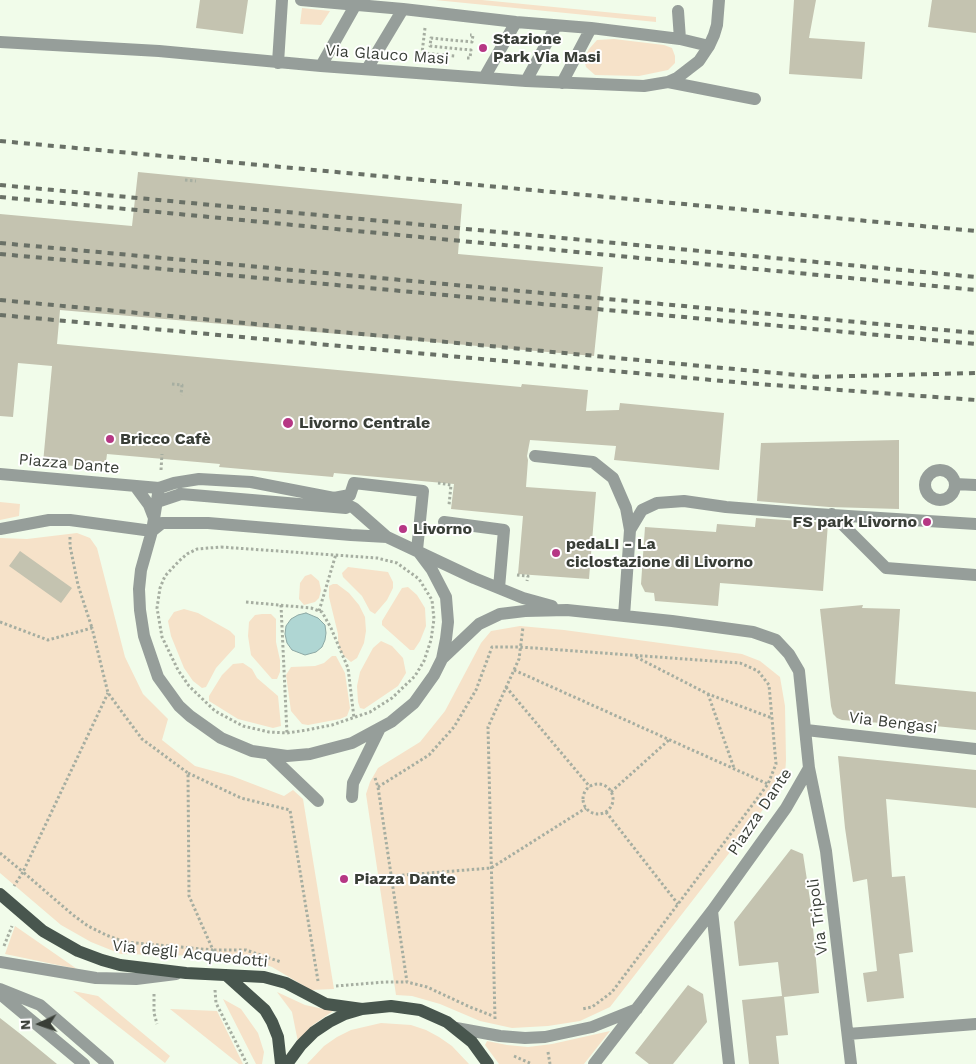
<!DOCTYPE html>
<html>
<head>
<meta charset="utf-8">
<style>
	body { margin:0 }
	#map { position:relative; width:976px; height:1064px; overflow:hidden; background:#f1fcea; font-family:"Work Sans",sans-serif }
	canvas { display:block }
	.north { position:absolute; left:15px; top:999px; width:50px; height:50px; -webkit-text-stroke:4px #fff; paint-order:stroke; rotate:267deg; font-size:14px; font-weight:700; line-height:20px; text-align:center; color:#393e37 }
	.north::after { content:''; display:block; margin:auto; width:18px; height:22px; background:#393e37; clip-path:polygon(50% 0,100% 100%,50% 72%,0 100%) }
</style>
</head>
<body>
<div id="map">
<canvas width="976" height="1064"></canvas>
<div class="north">N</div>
</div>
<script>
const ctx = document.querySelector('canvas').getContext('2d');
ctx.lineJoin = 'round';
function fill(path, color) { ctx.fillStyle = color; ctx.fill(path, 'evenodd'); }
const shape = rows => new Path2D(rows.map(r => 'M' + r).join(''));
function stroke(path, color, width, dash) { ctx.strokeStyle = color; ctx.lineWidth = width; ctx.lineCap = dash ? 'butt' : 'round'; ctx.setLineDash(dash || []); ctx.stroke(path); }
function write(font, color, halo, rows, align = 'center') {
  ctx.font = font + ' "Work Sans",sans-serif'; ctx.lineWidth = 4; ctx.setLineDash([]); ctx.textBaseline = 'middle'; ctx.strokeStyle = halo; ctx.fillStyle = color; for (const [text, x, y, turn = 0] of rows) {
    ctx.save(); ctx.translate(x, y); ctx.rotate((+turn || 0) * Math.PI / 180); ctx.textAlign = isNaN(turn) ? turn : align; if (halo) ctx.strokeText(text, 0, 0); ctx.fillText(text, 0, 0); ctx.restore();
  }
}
fill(shape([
	[435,0,482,0,656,17,656,22],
	[302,8,330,11,321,25,300,24],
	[614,39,664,45,672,48,675,56,675,63,668,70,639,76,595,75,586,67,584,59,589,49,597,40],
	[0,502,20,504,19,516,0,520],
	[77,533,90,538,97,548,125,657,143,694,168,719,162,740,195,766,232,776,284,796,293,790,303,799,334,989,311,990,272,967,245,957,121,954,91,942,61,925,0,873,0,538,27,539],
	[348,567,388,572,393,582,393,588,387,600,375,614,370,611,362,596,343,577,342,573],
	[311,574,319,581,321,590,319,598,315,602,304,605,299,599,300,583,305,576],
	[333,584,337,584,349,593,359,605,365,617,366,631,364,643,357,658,351,662,345,657,340,650,338,641,338,634,329,597,329,586],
	[408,587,417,595,425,608,426,626,420,641,414,650,410,650,382,625,382,621,402,588],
	[184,609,198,613,230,631,235,636,235,647,216,668,206,687,202,688,193,681,184,668,171,636,168,621,174,612],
	[262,614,271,614,276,619,276,642,280,660,280,672,277,679,272,679,251,655,248,636,249,622,255,615],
	[520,626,564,630,742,654,760,661,780,677,785,706,786,760,785,775,782,785,610,1007,580,1021,548,1026,512,1028,480,1021,440,1004,412,996,396,995,366,794,370,782,378,768,420,742,445,711,481,643,491,631],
	[381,641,392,646,403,658,406,673,398,686,364,709,360,708,358,702,357,686,360,672,373,648],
	[332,656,336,656,345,673,350,708,347,716,340,719,308,725,302,724,291,711,286,675,291,667,315,666,324,663],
	[243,663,252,669,257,678,278,696,281,726,273,728,238,719,209,701,209,696,222,675,233,664],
	[15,926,77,969,5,954],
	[73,991,98,996,170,1056,165,1063],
	[277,992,305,1005,333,1011,313,1025,298,1042,292,1012],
	[223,999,241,1009,258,1033,264,1052,262,1064,256,1064],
	[170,1009,217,1011,243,1064,239,1064],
	[381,1023,411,1025,426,1030,439,1037,452,1046,469,1064,307,1064,324,1046,337,1037,351,1030],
	[610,1031,584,1064,499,1064,485,1045,487,1041,507,1045,528,1047,552,1044]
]), '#f6e2c9');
const water = shape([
	[306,613,318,618,325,625,326,633,325,640,322,647,316,652,305,655,292,650,287,643,285,634,286,626,291,619,298,615,306,613]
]);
fill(water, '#afd6d3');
stroke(water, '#8ca8a4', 1);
fill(shape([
	[200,0,248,0,243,34,196,28],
	[794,0,816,0,809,38,865,42,862,79,789,74],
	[932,0,976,0,976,33,928,27],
	[138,172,462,204,458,254,603,267,594,356,60,310,57,344,521,387,522,384,588,390,586,411,619,410,620,403,724,413,719,470,614,460,616,446,530,440,527,456,528,460,526,487,596,492,589,579,518,574,523,516,451,509,454,484,334,473,333,477,219,467,220,464,107,454,105,469,43,463,52,366,18,363,13,417,0,416,0,214,132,226],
	[899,440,899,509,829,507,757,501,761,443],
	[756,518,828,523,823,591,720,583,718,606,655,601,654,593,645,592,641,584,645,527,716,532,717,524,755,527],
	[20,551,72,588,61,603,9,566],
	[863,605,862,608,900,609,895,684,976,692,976,730,894,722,894,724,842,720,837,718,833,714,831,706,820,609],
	[838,756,976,770,976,808,886,799,892,877,905,876,913,952,899,954,904,998,867,1002,863,973,877,971,867,879,853,882,845,828],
	[791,849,803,854,811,906,819,993,784,997,788,1035,776,1036,779,1064,749,1064,742,1000,782,996,778,962,739,966,734,922],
	[688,985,703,994,707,1022,673,1064,649,1064,635,1053],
	[0,1018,23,1036,57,1064,0,1064]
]), '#c4c3b0');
stroke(shape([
	[425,28,422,53,455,56],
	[467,58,470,58,471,50,430,46,431,38,472,42,473,35,470,35],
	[185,180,196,181],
	[172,384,182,385,181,395],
	[161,470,162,454],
	[438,483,451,485,449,505],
	[70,537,70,546,78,585,92,628],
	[221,547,377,558,397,563,419,579,432,600,434,619,431,640,424,661,415,676,392,698,370,712,332,725,307,730,287,733,269,732,243,726,215,711,189,686,178,670,162,637,157,608,160,588,165,576,179,561,187,554,197,549,221,547],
	[517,575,528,576,527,581],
	[246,602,311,608,322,612,331,628,348,668,354,718],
	[281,605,287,734],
	[319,611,336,554],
	[0,622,48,640,92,628,108,693,142,739,188,773,189,896,213,950,125,942,106,935,88,926,73,915,23,872,108,693],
	[636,657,708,694,772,718],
	[514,670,768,784],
	[506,687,590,787],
	[708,694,734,768],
	[188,773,241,798,290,810,318,981],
	[375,778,378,787,407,982,427,987,470,1007,493,1016],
	'583 799a15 15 0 1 1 30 0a15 15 0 1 1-30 0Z',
	[378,787,429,755,454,727,476,690,492,647,520,647,740,663,758,671,769,685,776,764,768,784,612,992,592,1007,582,1009],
	[611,792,670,739],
	[606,812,678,904],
	[0,853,23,872,14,886],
	[392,876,491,868,586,808],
	[4,946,12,926],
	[213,959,213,950,246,950,281,962],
	[336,986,385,982,407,982],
	[215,990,216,1003,247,1064],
	[154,994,154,1013,157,1024],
	[495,1019,488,727,519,659,523,627],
	[548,1052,550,1064],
	[514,1056,532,1064]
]), '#a6aea1', 3, [2.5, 2.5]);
stroke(shape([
	[301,0,403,9,516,22,591,28,680,39,709,46],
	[678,11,680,39],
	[0,42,159,51,321,66,526,81,644,86,668,82,677,78,699,61,709,46,714,35,717,25,719,0],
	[278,63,282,0],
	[321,66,356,4],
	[367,69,403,9],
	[484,78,516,22],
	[526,81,556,26],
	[668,82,755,99],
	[562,83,591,28],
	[535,456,593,462,613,478,626,508,630,530],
	'925 485a15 15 0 1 1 30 0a15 15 0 1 1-30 0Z',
	[0,474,159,488,174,483,199,479,251,482,334,498,354,508,387,537,474,578,523,598,552,606],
	[955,484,976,485],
	[135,486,149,505,154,518],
	[159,488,152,531,141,570,139,589,140,610,144,636,158,677,179,706,190,716,221,738,252,751,287,756,310,754,352,743,391,722,414,703,434,675,442,659,446,639,448,622,446,597,432,570,417,550,423,491,354,483,350,495,334,498],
	[157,502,181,494,346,508],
	[832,514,886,568,976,575],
	[444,522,504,530,499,588],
	[0,529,49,520,70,520,152,531],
	[152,531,162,523,208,523,351,535,387,537],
	[624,616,630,530,642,510,657,503,684,501,726,507,800,513,976,524],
	[442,659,479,624,500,614,525,611,567,610,672,621,753,632,776,640,789,654,799,671,809,768,826,851,851,1064],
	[806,730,976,749],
	[270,755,318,801],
	[352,797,353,783,380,728],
	[712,911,729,1064],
	[0,962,96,978,136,979,176,974],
	[0,989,40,1005,108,1064],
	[0,994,84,1064],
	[456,1028,500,1036,525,1038,545,1037,592,1027,637,1009],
	[848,1034,976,1024],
	[594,1064,712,911,786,808,809,768]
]), '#969e9a', 12);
stroke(shape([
	[0,894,43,931,78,951,102,960,120,965,186,973,264,977,286,983,326,1004,362,1009],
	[226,975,265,1010,272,1022,278,1037,281,1064],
	[287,1064,301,1045,314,1032,329,1022,345,1014,362,1009,391,1006,420,1010,447,1022,472,1042,488,1064]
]), '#48564e', 12);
stroke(shape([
	[0,141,976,231],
	[0,185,976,277],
	[0,197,976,290],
	[0,243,976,333],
	[0,254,976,344],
	[0,300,819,377],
	[0,315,745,383,976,400],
	[813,377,976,373]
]), '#697066', 4, [6, 6]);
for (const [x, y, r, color] of [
	[483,48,5,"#b63784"],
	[288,423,6,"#b63784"],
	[110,439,5,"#b63784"],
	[927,522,5,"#b63784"],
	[403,529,5,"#b63784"],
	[556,553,5,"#b63784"],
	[344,879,5,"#b63784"]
]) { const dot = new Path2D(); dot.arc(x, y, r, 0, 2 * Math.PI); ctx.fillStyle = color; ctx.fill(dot); stroke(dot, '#fff', 2); }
write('bold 16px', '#393e37', '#fff', [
	["Stazione",493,39],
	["Park Via Masi",493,57],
	["Livorno Centrale",299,423],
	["Bricco Cafè",120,439],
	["FS park Livorno",917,522,"right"],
	["Livorno",413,529],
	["pedaLI - La",566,544],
	["ciclostazione di Livorno",566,562],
	["Piazza Dante",354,879]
], 'left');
write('16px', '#393e37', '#fff', [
	["Via Glauco Masi",387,55,4],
	["Piazza Dante",69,464,5],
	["Via Bengasi",893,723,7],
	["Piazza Dante",760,812,-56],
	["Via Tripoli",818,917,-97],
	["Via degli Acquedotti",190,954,6]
]);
</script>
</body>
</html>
